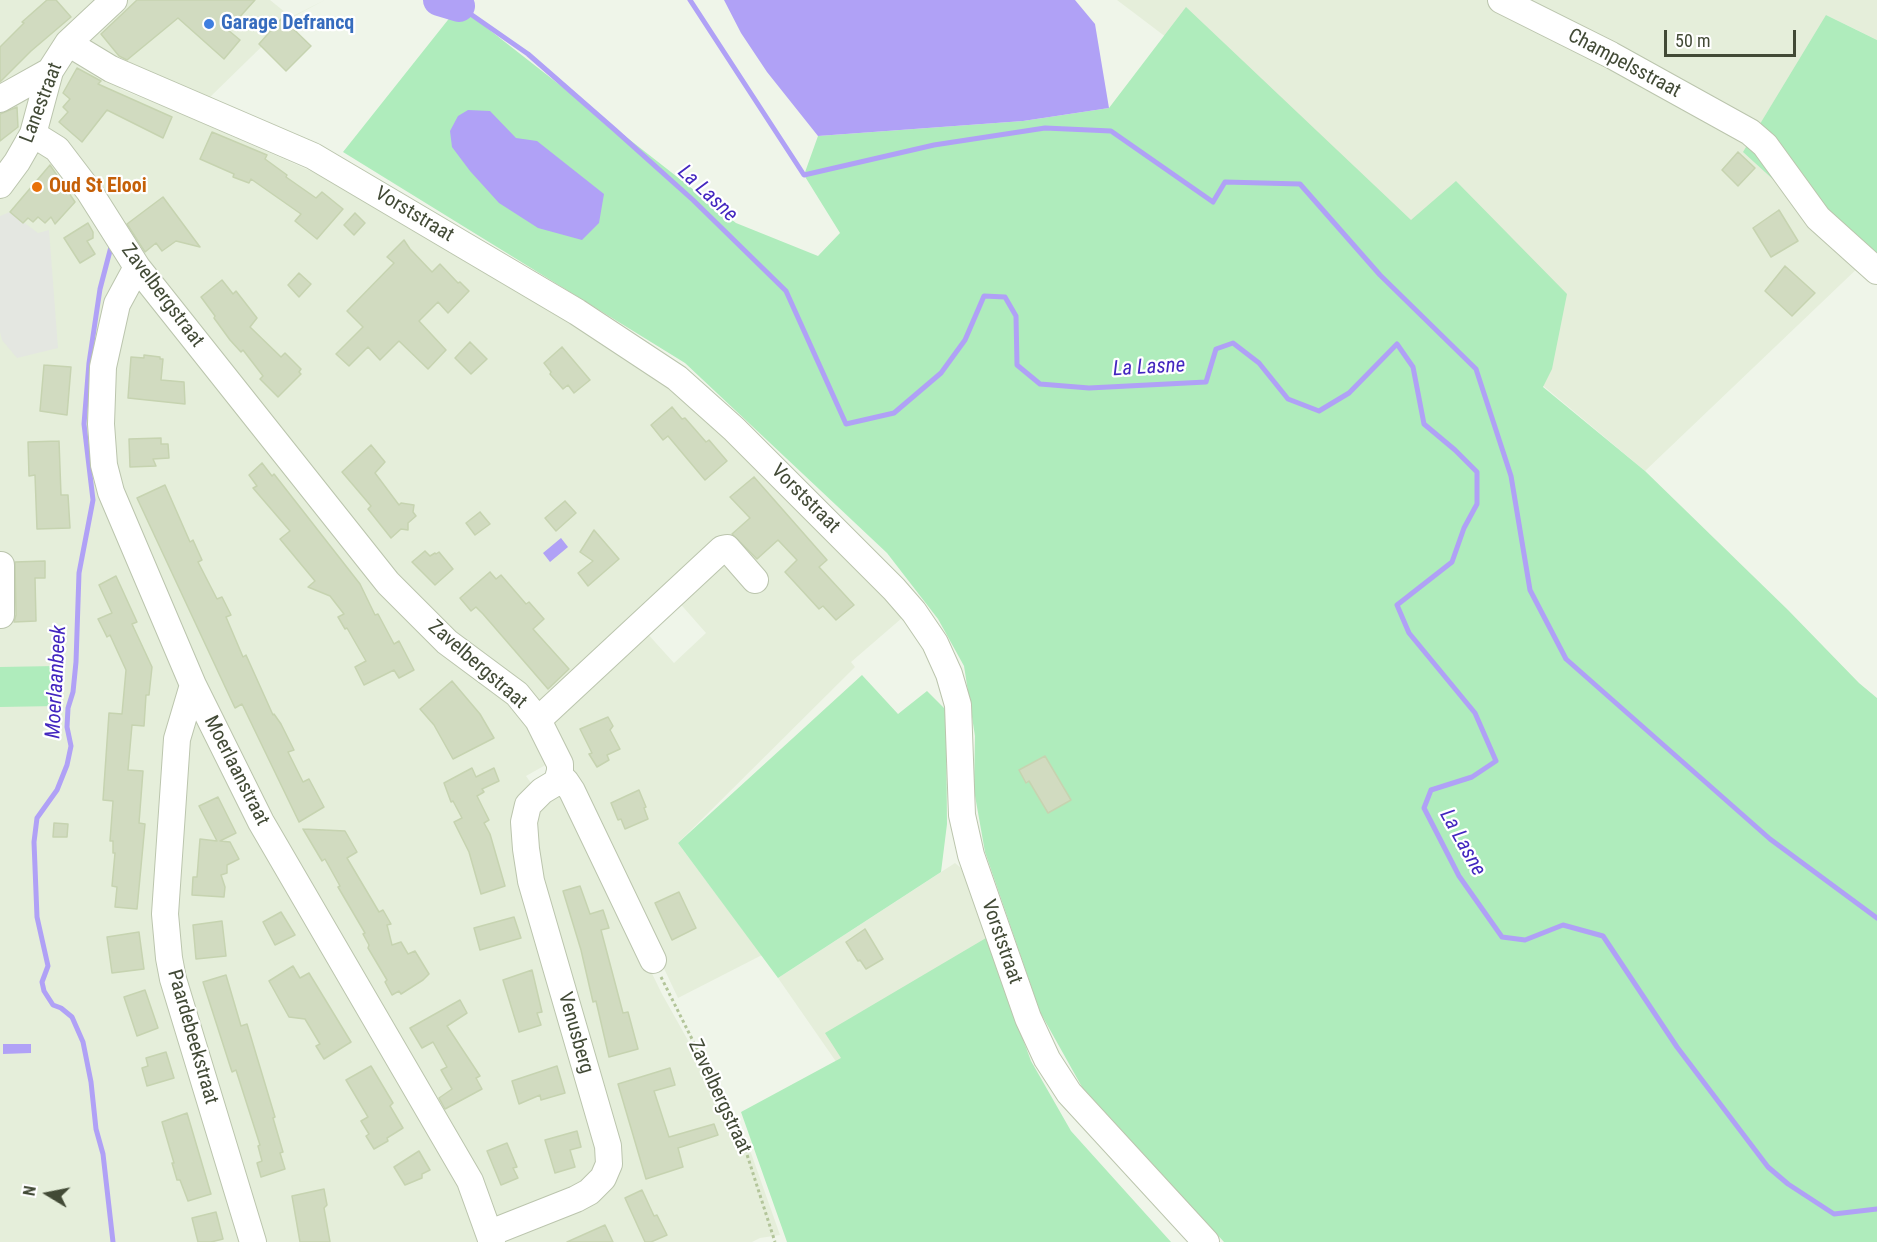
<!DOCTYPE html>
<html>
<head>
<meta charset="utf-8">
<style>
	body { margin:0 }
	#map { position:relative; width:1877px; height:1242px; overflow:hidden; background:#eff5e9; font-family:"Roboto Condensed",sans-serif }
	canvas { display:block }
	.north { position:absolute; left:18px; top:1164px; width:60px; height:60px; -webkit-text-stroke:4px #fff; paint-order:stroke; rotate:280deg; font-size:16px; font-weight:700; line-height:24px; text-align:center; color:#424a36 }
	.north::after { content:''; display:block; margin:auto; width:21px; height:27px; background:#424a36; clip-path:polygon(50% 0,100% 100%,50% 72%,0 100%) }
	.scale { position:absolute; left:1664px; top:30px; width:132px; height:27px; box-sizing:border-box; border:3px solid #424a36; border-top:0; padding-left:8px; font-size:18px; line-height:21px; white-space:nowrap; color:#424a36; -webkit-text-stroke:4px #fff; paint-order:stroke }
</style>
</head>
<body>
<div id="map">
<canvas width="1877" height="1242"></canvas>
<div class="north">N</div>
<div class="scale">50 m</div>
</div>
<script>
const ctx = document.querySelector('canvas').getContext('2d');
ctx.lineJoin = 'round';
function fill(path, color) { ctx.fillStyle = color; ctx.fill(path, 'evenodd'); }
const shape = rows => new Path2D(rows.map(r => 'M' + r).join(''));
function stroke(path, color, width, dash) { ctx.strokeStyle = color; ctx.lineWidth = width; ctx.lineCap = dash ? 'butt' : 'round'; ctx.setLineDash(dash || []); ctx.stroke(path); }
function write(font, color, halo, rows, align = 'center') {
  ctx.font = font + ' "Roboto Condensed",sans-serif'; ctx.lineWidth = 4.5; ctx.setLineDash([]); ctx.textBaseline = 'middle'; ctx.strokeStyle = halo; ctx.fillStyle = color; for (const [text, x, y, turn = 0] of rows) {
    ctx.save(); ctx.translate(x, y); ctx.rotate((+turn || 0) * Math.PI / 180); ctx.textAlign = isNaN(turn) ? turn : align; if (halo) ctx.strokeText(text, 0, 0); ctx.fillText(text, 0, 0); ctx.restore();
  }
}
fill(shape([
	[0,0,270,0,291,17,325,0,291,18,207,100,134,66,120,89,180,113,313,172,551,302,672,384,880,590,902,618,851,662,855,667,678,843,762,955,678,998,584,800,551,720,646,632,674,663,706,633,669,591,536,727,549,763,526,776,531,783,550,798,561,795,567,800,662,994,751,1153,780,1235,760,1238,752,1242,0,1242],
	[1117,0,1877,0,1877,40,1826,15,1863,263,1645,471,1522,368,1413,224],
	[955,863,961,868,989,940,998,967,837,1063,778,978]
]), '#e5eeda');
fill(shape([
	[459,6,736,223,818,256,840,233,804,175,818,136,1023,121,1109,108,1186,7,1411,220,1456,181,1567,294,1552,369,1543,387,1645,471,1788,610,1859,683,1877,698,1877,1242,1224,1242,1082,1087,1040,1012,985,852,974,790,975,736,964,666,938,619,887,553,685,363,343,152],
	[1826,15,1877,40,1877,274,1743,152],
	[56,666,57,706,0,707,0,667],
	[862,675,898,714,927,691,946,710,947,824,941,872,778,978,678,843],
	[986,938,1031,1061,1071,1131,1171,1242,787,1242,741,1112,841,1058,825,1033]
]), '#afecbc');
fill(shape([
	[10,212,38,233,49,230,58,348,17,358,2,340,0,332,0,216]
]), '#e4e7e1');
fill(shape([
	[724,0,1075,0,1095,24,1109,108,1023,121,818,136,767,72,741,33],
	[468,110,490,111,516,138,537,141,604,194,599,223,582,240,538,228,499,203,470,171,452,147,450,131,458,116],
	[561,538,568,547,550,562,543,553],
	[3,1044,31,1044,31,1053,3,1054]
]), '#b0a1f6');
stroke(shape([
	[690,0,804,175,934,145,1045,128,1111,131,1213,202,1225,182,1300,184,1380,275,1476,369,1511,476,1530,590,1566,659,1770,839,1877,918],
	[459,6,528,54,615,130,693,200,786,291,846,424,894,413,941,373,965,340,984,296,1005,297,1016,316,1017,365,1040,384,1089,388,1206,382,1216,349,1233,343,1259,363,1288,399,1319,411,1349,393,1397,344,1413,367,1424,424,1455,450,1477,472,1477,504,1464,528,1452,562,1397,605,1409,633,1475,713,1496,761,1472,777,1431,790,1424,808,1459,876,1502,937,1525,940,1563,925,1603,936,1677,1047,1768,1167,1788,1184,1834,1214,1877,1209],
	[112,243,100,289,89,363,84,424,93,500,79,573,76,662,73,692,68,708,67,727,71,746,67,765,57,790,37,818,34,842,37,917,48,966,42,982,44,991,53,1005,61,1008,72,1017,83,1042,91,1082,96,1129,103,1154,113,1242]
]), '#b0a1f6', 5);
stroke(shape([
	[439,0,459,6]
]), '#b0a1f6', 32);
const building = shape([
	[47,0,56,0,71,17,31,51,0,82,0,47,24,23,22,22,47,0],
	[137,0,255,0,228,30,240,40,224,59,178,18,127,60,119,56,101,34,137,0],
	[282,18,311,46,286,71,259,44,282,18],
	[77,68,101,81,98,84,172,117,163,138,107,110,82,142,59,122,68,112,63,107,70,99,63,93,77,68],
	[17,107,18,127,0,141,0,114,17,107],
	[212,132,267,155,265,159,287,175,286,177,316,198,322,192,343,209,317,239,295,221,301,214,251,179,249,183,233,177,234,174,200,159,212,132],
	[1738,152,1755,168,1738,186,1722,170,1738,152],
	[50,165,75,202,55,224,51,217,45,223,38,217,33,222,28,218,23,223,10,212,50,165],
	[163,197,200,247,176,241,162,251,156,243,145,252,127,224,163,197],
	[1779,210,1798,241,1771,257,1753,228,1779,210],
	[355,213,365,223,354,235,344,225,355,213],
	[88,223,93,232,93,238,87,241,95,254,80,263,64,238,88,223],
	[404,240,410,249,432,272,440,264,458,283,460,282,469,291,448,313,438,302,419,321,446,350,428,369,399,341,380,360,368,347,349,366,336,354,363,327,347,311,394,263,387,257,404,240],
	[1785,266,1815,293,1792,316,1765,291,1785,266],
	[299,273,311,284,299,297,288,285,299,273],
	[222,280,233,294,236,291,257,318,250,327,281,357,285,353,301,369,299,372,301,374,278,397,260,379,263,376,243,350,241,352,230,340,214,318,215,316,201,297,222,280],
	[470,342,487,359,471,374,455,358,470,342],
	[562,347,590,380,574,393,568,385,563,389,550,374,551,372,544,363,562,347],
	[144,355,160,357,160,359,163,359,161,380,184,382,185,404,128,398,131,357,144,358,144,355],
	[44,365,71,367,67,415,40,411,44,365],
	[672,407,682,419,685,418,706,442,709,440,727,461,705,480,668,436,663,440,651,425,672,407],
	[161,438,161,444,168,444,169,458,153,459,156,466,130,467,129,439,161,438],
	[59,441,61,495,68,495,70,528,37,529,35,475,29,476,28,442,59,441],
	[371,445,385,462,375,473,399,505,401,503,414,505,413,512,416,516,408,523,408,530,401,529,391,538,368,509,371,506,342,472,371,445],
	[262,463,272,476,274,474,360,584,375,615,378,614,394,644,399,641,414,670,399,678,394,670,364,685,355,667,366,661,347,628,345,629,338,617,344,614,330,596,308,587,315,581,280,539,290,531,253,488,257,486,249,475,262,463],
	[754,477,827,560,819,567,854,605,836,620,823,606,819,609,785,572,797,560,778,540,757,559,732,534,750,518,730,497,754,477],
	[165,485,190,542,193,540,202,560,198,562,217,599,222,597,231,615,226,617,243,657,246,655,273,715,274,714,281,724,294,750,288,752,303,782,309,779,324,807,299,822,242,704,235,708,137,498,165,485],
	[565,501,576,513,556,531,545,518,565,501],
	[480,512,490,524,475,535,466,523,480,512],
	[594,530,619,559,588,586,578,573,593,561,580,552,594,530],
	[425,551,430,556,435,553,436,554,439,552,453,569,435,585,412,562,425,551],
	[45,561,45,578,35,578,36,621,14,622,16,615,15,562,45,561],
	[490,572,496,579,501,575,526,604,529,602,544,619,533,629,569,669,548,689,483,614,476,607,471,611,460,598,490,572],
	[116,576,137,622,132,624,152,667,149,695,146,695,144,726,132,725,128,770,143,771,139,823,145,824,137,909,115,907,117,887,112,886,115,853,113,853,113,841,110,841,113,801,103,800,109,713,122,714,126,670,110,635,107,637,98,619,112,613,99,585,116,576],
	[452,681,480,714,494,738,453,759,434,725,420,709,452,681],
	[608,717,613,726,610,730,620,749,607,755,609,760,597,767,589,754,592,753,580,729,608,717],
	[1045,756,1071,800,1048,813,1029,781,1026,783,1019,770,1045,756],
	[472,768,476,777,494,768,499,781,482,789,484,792,477,796,489,820,484,823,490,834,505,886,481,894,469,852,454,822,462,818,453,801,451,802,444,783,472,768],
	[639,790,646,807,644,808,648,819,625,829,621,819,618,820,611,803,639,790],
	[218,797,236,833,220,841,230,842,239,859,227,865,227,873,221,875,225,887,224,897,192,895,193,877,197,877,200,839,217,841,199,806,218,797],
	[54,823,68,824,67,837,53,837,54,823],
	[303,829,345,831,357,852,347,858,379,912,383,910,391,924,387,925,392,945,401,942,408,954,415,951,429,974,423,980,401,994,399,991,392,995,385,982,387,980,368,948,369,945,363,934,365,933,338,887,340,886,325,859,322,861,303,829],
	[580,886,590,914,603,910,609,928,601,930,623,1013,628,1012,638,1049,609,1057,596,1001,593,1002,581,950,563,891,580,886],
	[679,892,696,928,672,940,655,903,679,892],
	[281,912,295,935,275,945,263,922,281,912],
	[514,917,521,938,480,950,474,928,514,917],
	[222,921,226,956,196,959,193,925,222,921],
	[865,929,883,959,866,969,860,960,858,961,846,942,865,929],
	[139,932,144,969,112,973,107,937,139,932],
	[293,966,300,978,309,973,351,1042,324,1059,316,1046,320,1044,305,1019,289,1017,269,981,293,966],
	[532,970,542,1012,537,1013,541,1025,519,1032,503,980,532,970],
	[226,975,241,1026,247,1024,275,1117,273,1118,283,1152,280,1153,285,1169,261,1177,257,1163,262,1161,258,1146,260,1145,236,1070,232,1072,203,982,226,975],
	[145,990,158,1028,137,1036,124,997,145,990],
	[460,1000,467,1013,447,1026,480,1076,476,1078,482,1089,445,1109,439,1098,452,1089,441,1070,447,1067,433,1042,422,1048,410,1028,460,1000],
	[166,1052,174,1078,147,1086,142,1068,148,1066,146,1058,166,1052],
	[371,1066,393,1103,390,1106,403,1128,387,1138,388,1141,374,1149,366,1136,369,1134,361,1121,368,1117,346,1080,371,1066],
	[557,1066,565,1093,541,1100,540,1095,519,1104,512,1081,557,1066],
	[670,1068,675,1085,654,1091,669,1137,714,1124,718,1135,678,1148,683,1167,646,1179,618,1084,670,1068],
	[187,1113,211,1194,188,1201,180,1180,177,1180,172,1163,174,1163,162,1122,187,1113],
	[577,1131,581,1147,570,1150,575,1167,555,1173,545,1140,577,1131],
	[507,1143,517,1167,513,1168,518,1178,501,1185,487,1151,507,1143],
	[419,1151,430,1170,422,1174,422,1178,405,1185,394,1167,419,1151],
	[324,1189,327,1205,324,1208,330,1242,300,1242,292,1196,324,1189],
	[642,1190,654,1216,657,1215,667,1235,651,1242,645,1242,625,1198,642,1190],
	[216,1212,223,1239,211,1242,198,1242,192,1218,216,1212],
	[605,1225,613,1242,567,1242,605,1225]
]);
fill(building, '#d1dbc0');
stroke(building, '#c6d3b0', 1.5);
const minor = shape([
	[1501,0,1611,55,1750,132,1765,145,1818,218,1877,271],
	[68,43,111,69,313,156,577,312,677,378,734,429,894,589,914,612,935,643,949,674,958,705,962,815,971,855,1028,1018,1047,1059,1069,1093,1206,1242],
	[0,99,50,71],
	[33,134,57,149,89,191,137,267,388,583,447,642,517,694,538,720,560,764,560,771,557,782,542,791,528,805,524,822,526,849,531,881,608,1146,609,1164,603,1178,589,1192,576,1199,490,1233],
	[0,185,17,162,33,134,50,71,68,43,114,0],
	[137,267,117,304,103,367,101,424,104,465,111,492,193,685,261,822,470,1181,492,1242],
	[1,565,1,615],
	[193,685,177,739,165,914,169,958,173,979,253,1242],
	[538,720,722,549,727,548,755,580],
	[559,775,566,782,572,791,653,960]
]);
stroke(minor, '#bbc5ad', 28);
stroke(shape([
	[661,977,742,1139,775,1242]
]), '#b3c59a', 3, [3, 3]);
stroke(minor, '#fff', 26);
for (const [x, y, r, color] of [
	[209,24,6,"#3f7fe0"],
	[37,187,6,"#e8710a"]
]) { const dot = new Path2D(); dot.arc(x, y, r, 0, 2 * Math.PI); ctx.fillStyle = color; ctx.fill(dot); stroke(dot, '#fff', 2); }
write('bold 20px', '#366cbe', '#fff', [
	["Garage Defrancq",221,24]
], 'left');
write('20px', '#424a36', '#fff', [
	["Champelsstraat",1624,64,28],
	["Lanestraat",42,103,-69],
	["Vorststraat",414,215,31],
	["Zavelbergstraat",162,296,53],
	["Vorststraat",805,499,45],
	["Zavelbergstraat",477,665,41],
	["Moerlaanstraat",236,771,63],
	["Vorststraat",1001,942,71],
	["Venusberg",575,1033,74],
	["Paardebeekstraat",192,1037,74],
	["Zavelbergstraat",719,1097,65]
]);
write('bold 20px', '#c56008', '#fff', [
	["Oud St Elooi",49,187]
], 'left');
write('italic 21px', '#4326bf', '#fff', [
	["La Lasne",707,194,43],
	["La Lasne",1149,368,-3],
	["Moerlaanbeek",57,682,-87],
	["La Lasne",1462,843,61]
]);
</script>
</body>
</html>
